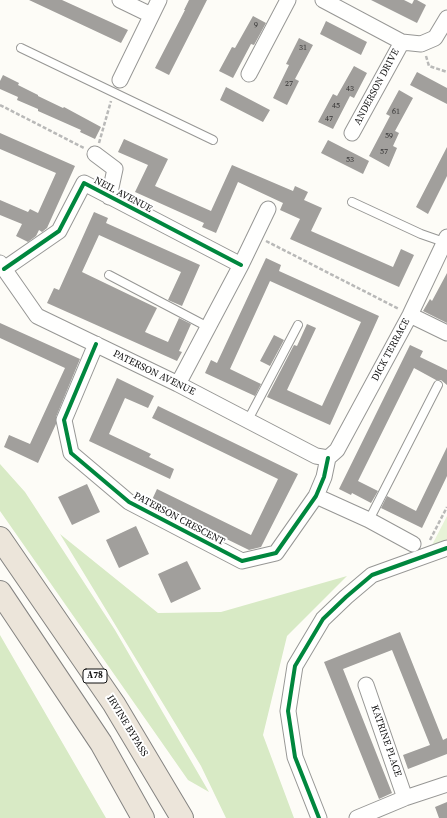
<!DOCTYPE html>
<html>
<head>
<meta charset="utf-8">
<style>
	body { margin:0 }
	canvas { display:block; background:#fdfcf7 }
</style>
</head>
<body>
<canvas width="447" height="818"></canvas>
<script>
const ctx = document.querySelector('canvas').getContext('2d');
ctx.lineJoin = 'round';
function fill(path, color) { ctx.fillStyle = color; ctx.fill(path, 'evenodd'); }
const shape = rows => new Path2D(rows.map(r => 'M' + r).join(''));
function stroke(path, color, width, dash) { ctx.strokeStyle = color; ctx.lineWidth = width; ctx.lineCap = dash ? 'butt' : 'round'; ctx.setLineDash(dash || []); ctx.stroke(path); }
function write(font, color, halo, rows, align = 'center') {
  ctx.font = font + ' "Source Serif 4",serif'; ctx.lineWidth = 4; ctx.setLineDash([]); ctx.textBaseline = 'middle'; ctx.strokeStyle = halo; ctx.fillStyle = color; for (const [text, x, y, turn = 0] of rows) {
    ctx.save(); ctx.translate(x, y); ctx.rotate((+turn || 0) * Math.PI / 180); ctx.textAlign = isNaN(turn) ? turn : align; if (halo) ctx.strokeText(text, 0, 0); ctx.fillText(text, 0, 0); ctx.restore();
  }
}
fill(shape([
	[447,516,447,541,432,545]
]), '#e7f3d7');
fill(shape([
	[0,464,25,492,115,630,209,792,188,780,0,511],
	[60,534,158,613,221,612,347,576,287,636,263,735,294,818,226,818,201,766],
	[0,635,106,818,0,818]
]), '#d8eac5');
fill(shape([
	[29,0,62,0,128,30,121,43],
	[189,0,207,0,169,75,155,68,185,10,184,10],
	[371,0,404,0,412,4,414,0,417,0,426,5,417,23],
	[253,16,266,23,254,45,251,44,233,78,219,71,232,47,235,48],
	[326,21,367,42,361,55,320,34],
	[299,38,313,45,295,79,299,81,287,105,273,98,289,65,286,64],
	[354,66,367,73,354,98,350,96,333,129,318,122,333,94,337,96],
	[417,72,447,88,447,104,410,85],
	[3,75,19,83,18,85,38,95,38,96,63,108,64,107,101,127,95,139,80,132,81,130,38,111,38,109,17,100,18,97,0,89,0,81],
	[226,87,270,110,263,122,220,100],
	[399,90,413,98,395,131,399,133,393,146,397,148,389,167,369,156,390,116,386,114],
	[0,133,75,166,47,228,42,232,39,230,36,236,28,242,16,236,22,224,0,215,0,200,28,212,30,209,38,213,56,173,0,149],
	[124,139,168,159,155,186,211,211,232,165,293,191,295,186,308,192,304,200,322,208,311,231,393,267,401,249,414,255,399,287,290,239,300,219,280,210,283,203,238,182,216,233,202,227,204,223,135,192,148,165,118,152],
	[328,140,369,161,363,174,321,153],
	[447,147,447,176,428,214,416,207],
	[94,212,108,218,106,223,200,265,182,306,168,300,181,272,99,235,82,272,157,308,145,332,168,342,179,318,191,324,179,351,182,352,177,361,47,303,54,288,59,290],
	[266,258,281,265,279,271,379,316,330,425,267,397,294,345,297,346,307,324,316,328,287,390,322,406,361,322,270,281,230,369,261,384,255,396,205,373,211,360,217,363],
	[447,273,447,323,423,311,430,299,432,301],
	[0,323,80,359,56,417,56,424,38,463,4,447,9,435,30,444,65,368,0,338],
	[274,335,284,340,270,366,260,361],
	[410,345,423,351,420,357,447,370,447,385,441,380,436,380,414,368,358,481,378,491,371,503,352,493,351,495,339,489],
	[117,378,154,396,148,408,125,398,109,434,151,454,149,457,174,469,170,479,89,441],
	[158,406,298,474,261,547,249,550,151,502,157,489,251,535,278,479,152,418],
	[447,447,447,476,422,528,381,508,387,496,416,511],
	[87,484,100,512,72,525,58,497],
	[136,526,149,554,119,568,106,540],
	[187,561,201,589,171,603,158,574],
	[400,632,443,740,447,738,447,754,408,769,403,755,430,745,392,650,343,669,392,793,379,799,324,662],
	[447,802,447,818,439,818,435,807]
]), '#a19f9c');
const service = shape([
	[21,48,213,140],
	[352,202,421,234,444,242],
	[109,275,208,327],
	[248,420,298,325],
	[369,520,438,385]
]);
const minor = shape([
	[120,0,151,15],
	[323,0,402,42,421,44,435,38,447,18],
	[249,74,288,0],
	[120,80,159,0],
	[352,133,402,42],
	[95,154,115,169,109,197],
	[0,263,37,316,178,384,316,456,328,458],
	[4,269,59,231,84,183,241,265],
	[410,315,447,333],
	[96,344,64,420,71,453,129,502,242,561,276,553,316,496,324,477,328,458],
	[178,384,241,265,268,209],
	[328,458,337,450,410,315,447,237],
	[316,496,369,520,413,544],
	[366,685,405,798],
	[319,818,295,757,288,711,295,666,323,619,346,597,372,575,447,548],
	[357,818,405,798,447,784]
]);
const trunk = shape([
	[0,538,114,704,182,818],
	[0,592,101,743,143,818]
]);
stroke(service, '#979795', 10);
stroke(minor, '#979795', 17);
stroke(trunk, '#858482', 24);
stroke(shape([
	[426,56,429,66,447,72],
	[0,105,84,148],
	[99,143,111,101],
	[266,241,399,309],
	[430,540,447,507]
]), '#b9b9b8', 2.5, [4, 2]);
stroke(service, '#fffffe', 8);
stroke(minor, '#fffffe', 15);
stroke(trunk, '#ece5da', 22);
stroke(shape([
	[4,269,59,231,84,183,241,265],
	[96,344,64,420,71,453,129,502,242,561,276,553,316,496,324,477,328,458],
	[319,818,295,757,288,711,295,666,323,619,346,597,372,575,447,548]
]), '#00873e', 4);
write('8px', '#353434', null, [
	["9",256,25],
	["31",303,48],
	["27",289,84],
	["43",350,89],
	["45",336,106],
	["61",396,112],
	["47",329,119],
	["59",389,136],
	["57",384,152],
	["53",350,160]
]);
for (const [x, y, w] of [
	[95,676,24]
]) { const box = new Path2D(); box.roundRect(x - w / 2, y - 7, w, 14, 3); ctx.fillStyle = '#fff'; ctx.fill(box); stroke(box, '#111', 1); }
write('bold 9px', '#111', null, [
	["A78",95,676]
]);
write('10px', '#111', '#fff', [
	["ANDERSON DRIVE",377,87,-62],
	["NEIL AVENUE",123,195,28],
	["DICK TERRACE",391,350,-62],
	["PATERSON AVENUE",154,373,26],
	["PATERSON CRESCENT",179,519,28],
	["IRVINE BYPASS",127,726,59],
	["KATRINE PLACE",386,741,71]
]);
</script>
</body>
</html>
